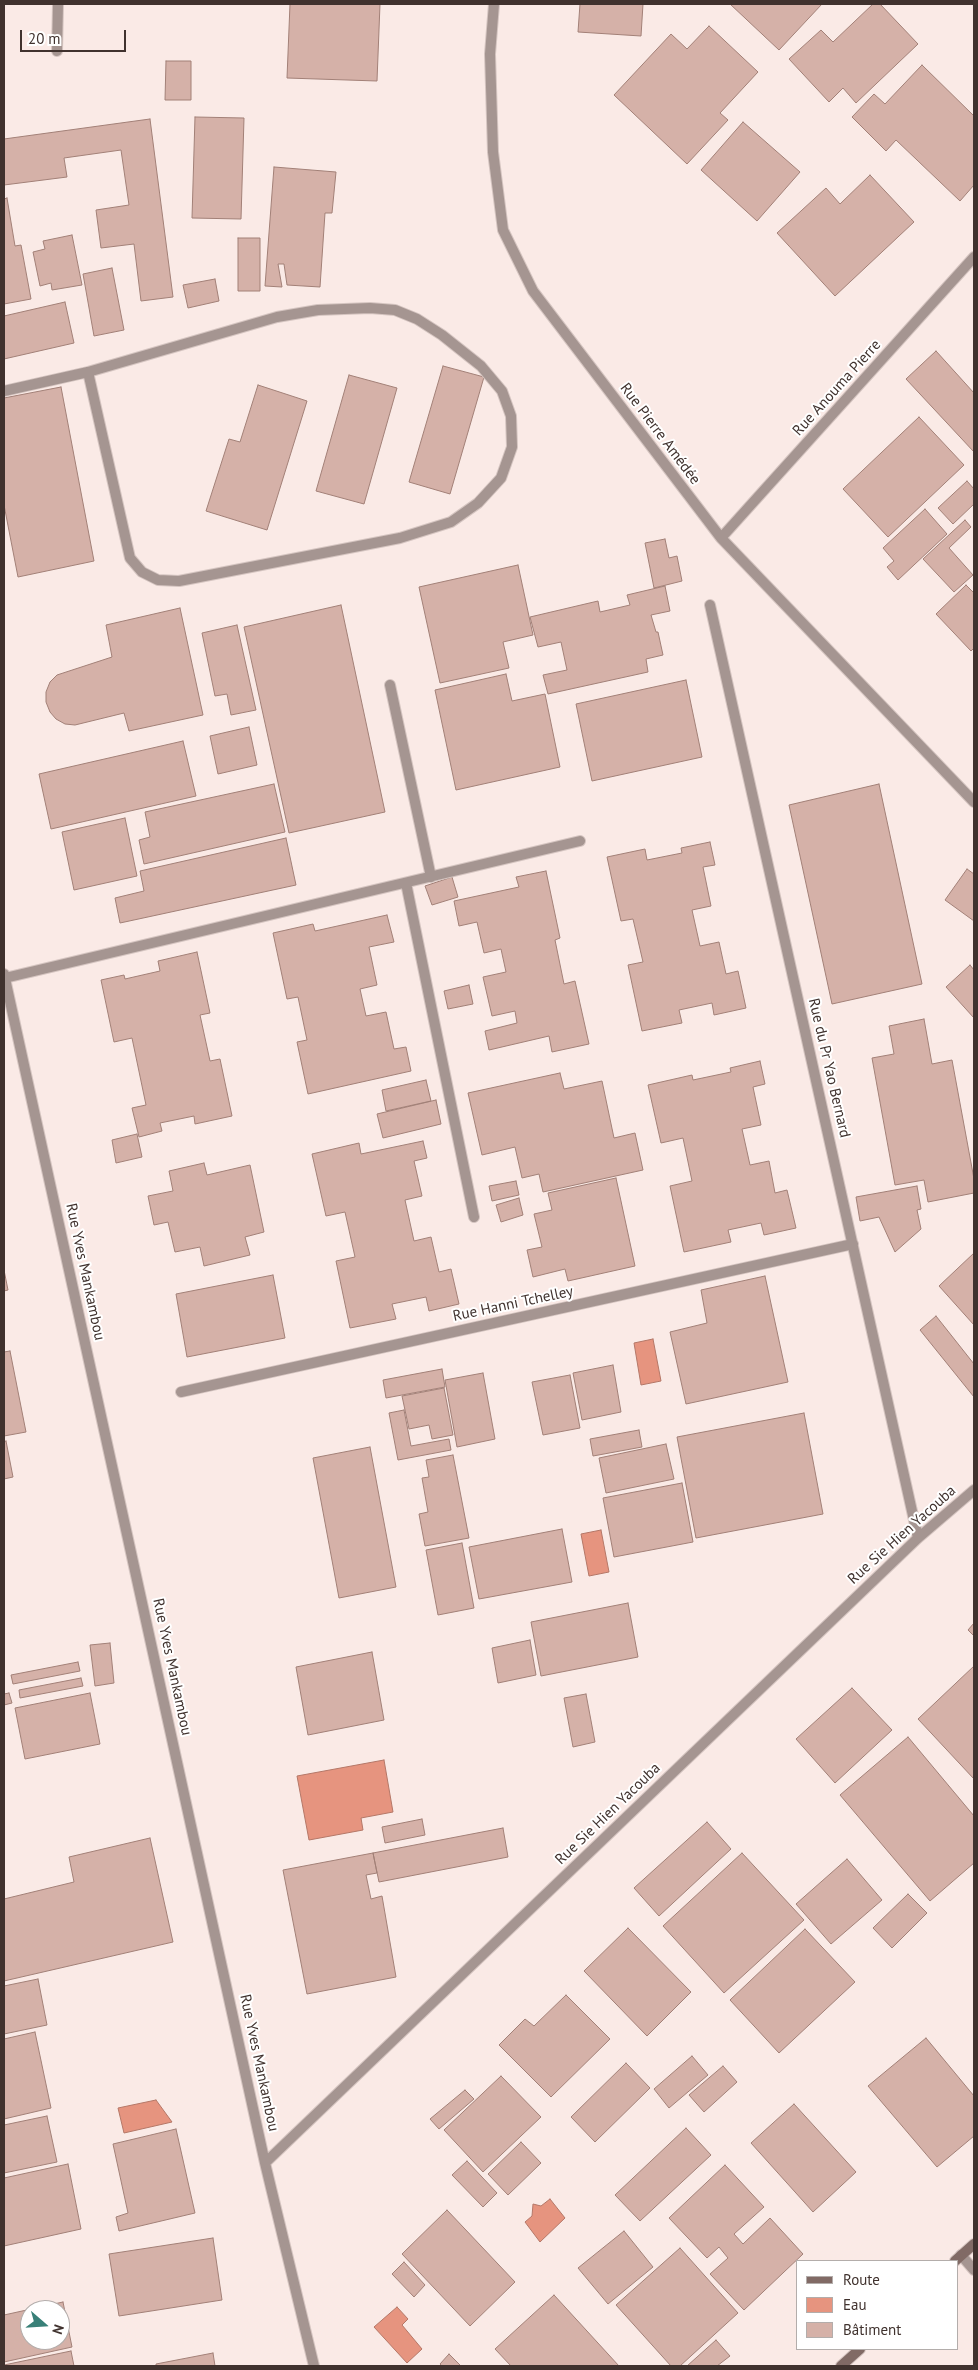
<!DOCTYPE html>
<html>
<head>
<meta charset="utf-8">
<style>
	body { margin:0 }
	#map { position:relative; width:978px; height:2370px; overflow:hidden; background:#faeae6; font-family:"PT Sans",sans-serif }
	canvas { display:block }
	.frame { position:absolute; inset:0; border:5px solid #40322e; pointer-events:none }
	.legend { position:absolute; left:796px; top:2260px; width:162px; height:90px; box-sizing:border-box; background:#fff; border:1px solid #b3adab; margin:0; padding:6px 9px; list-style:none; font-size:15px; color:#40322e }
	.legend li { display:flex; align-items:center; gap:10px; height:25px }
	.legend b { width:25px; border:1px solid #b3adab }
	.north { position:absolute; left:20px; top:2300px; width:50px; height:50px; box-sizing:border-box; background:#fff; border:1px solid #b3adab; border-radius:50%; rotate:109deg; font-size:14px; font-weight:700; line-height:20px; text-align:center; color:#40322e }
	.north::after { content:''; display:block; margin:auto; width:18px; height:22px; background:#398078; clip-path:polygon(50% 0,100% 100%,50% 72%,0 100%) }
	.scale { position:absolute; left:20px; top:30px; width:106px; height:22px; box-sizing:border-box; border:2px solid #40322e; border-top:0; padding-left:6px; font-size:15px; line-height:18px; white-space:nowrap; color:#40322e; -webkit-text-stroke:4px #fff; paint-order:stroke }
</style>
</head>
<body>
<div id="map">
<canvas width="978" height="2370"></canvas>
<div class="frame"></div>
<ul class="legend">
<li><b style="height:6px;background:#816a65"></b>Route</li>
<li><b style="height:14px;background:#e6947f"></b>Eau</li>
<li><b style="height:14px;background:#d5b1a8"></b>Bâtiment</li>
</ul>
<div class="north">N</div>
<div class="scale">20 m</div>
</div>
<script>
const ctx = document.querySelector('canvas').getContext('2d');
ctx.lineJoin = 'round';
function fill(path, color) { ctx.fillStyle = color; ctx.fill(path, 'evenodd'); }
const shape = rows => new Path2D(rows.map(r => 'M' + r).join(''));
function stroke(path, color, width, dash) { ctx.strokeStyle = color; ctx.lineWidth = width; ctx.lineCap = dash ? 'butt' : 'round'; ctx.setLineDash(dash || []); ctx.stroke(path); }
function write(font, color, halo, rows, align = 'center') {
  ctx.font = font + ' "PT Sans",sans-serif'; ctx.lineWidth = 4; ctx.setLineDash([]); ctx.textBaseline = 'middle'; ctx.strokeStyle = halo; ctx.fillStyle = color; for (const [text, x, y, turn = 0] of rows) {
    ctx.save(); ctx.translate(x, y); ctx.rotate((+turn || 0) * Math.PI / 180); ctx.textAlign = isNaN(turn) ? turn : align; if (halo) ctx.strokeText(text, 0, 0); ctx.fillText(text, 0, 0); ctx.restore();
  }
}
const water = shape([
	[653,1339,661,1381,641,1385,634,1343,653,1339],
	[601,1530,609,1572,589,1576,581,1534,601,1530],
	[384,1760,393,1812,361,1818,363,1830,309,1840,297,1776,384,1760],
	[156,2100,172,2122,124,2133,118,2108,156,2100],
	[550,2199,565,2218,540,2242,525,2222,532,2216,533,2204,541,2206,550,2199],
	[397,2307,408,2319,402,2325,422,2349,407,2363,374,2327,397,2307]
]);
fill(water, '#e6947f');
stroke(water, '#b47767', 1);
const building = shape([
	[290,4,380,4,377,81,287,78,290,4],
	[580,4,643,4,641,36,578,32,580,4],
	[730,4,822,4,779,50,730,4],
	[873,4,880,4,918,44,856,103,843,88,829,102,789,59,821,30,833,42,873,4],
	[709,26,758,72,720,113,728,120,687,164,614,95,671,34,687,49,709,26],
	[166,61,191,61,191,100,165,100,166,61],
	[922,65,974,116,974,185,960,201,896,140,886,151,852,117,874,94,885,104,922,65],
	[195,117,244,118,241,219,192,218,195,117],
	[150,119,173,297,141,301,134,244,101,248,96,210,129,205,121,150,64,158,67,177,4,185,4,139,150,119],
	[743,122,800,172,757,221,701,170,743,122],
	[274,167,336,172,332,213,325,213,320,287,287,285,284,264,278,264,282,287,265,286,274,167],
	[870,175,914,222,835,296,777,233,826,188,840,204,870,175],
	[7,198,15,246,21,245,31,299,4,304,4,199,7,198],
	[72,235,82,285,52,290,51,283,40,286,33,252,45,249,43,241,72,235],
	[238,238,260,238,260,291,238,291,238,238],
	[112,268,124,330,94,336,83,274,112,268],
	[215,279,219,301,188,308,183,285,215,279],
	[65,302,74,343,4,359,4,316,65,302],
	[936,351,974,393,974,452,906,379,936,351],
	[443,366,484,377,450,494,409,482,443,366],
	[349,375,397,388,364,504,316,491,349,375],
	[258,385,307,401,267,530,206,511,229,439,240,442,258,385],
	[61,387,94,561,18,577,4,505,4,398,61,387],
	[919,417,964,465,888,537,843,489,919,417],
	[967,481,974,489,974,504,953,524,938,508,967,481],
	[925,509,947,534,898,580,887,567,894,561,883,548,925,509],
	[965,520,971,527,949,548,973,575,954,592,923,559,965,520],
	[665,539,669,558,677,556,682,581,654,588,645,543,665,539],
	[518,565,533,635,503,642,509,668,440,683,419,587,518,565],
	[966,585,974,593,974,648,971,651,936,614,966,585],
	[665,586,670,611,651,615,656,632,658,632,663,655,646,659,648,672,548,694,543,675,567,670,561,642,538,647,530,617,598,601,600,612,630,605,627,595,665,586],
	[341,605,385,812,289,833,244,627,341,605],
	[180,608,203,715,129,731,124,713,75,725,65,724,56,719,50,712,46,702,46,692,50,682,57,675,112,657,106,625,180,608],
	[237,625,256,710,231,715,227,694,215,696,202,633,237,625],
	[506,674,512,701,545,694,560,767,456,790,435,690,506,674],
	[686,680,702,757,592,781,576,704,686,680],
	[249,727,257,765,218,774,210,736,249,727],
	[183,741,196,796,51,829,39,774,183,741],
	[274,784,285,832,144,864,139,840,150,837,145,812,274,784],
	[879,784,922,984,832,1004,789,805,879,784],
	[125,818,137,876,74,890,62,832,125,818],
	[286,838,296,885,120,923,115,898,144,891,140,871,286,838],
	[710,842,715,865,703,867,711,906,692,910,700,946,719,942,726,974,738,971,746,1008,714,1015,712,1003,679,1010,682,1023,642,1031,628,965,643,962,633,919,621,921,607,857,645,849,647,860,682,853,681,848,710,842],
	[967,869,974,874,974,921,945,900,967,869],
	[546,871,560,938,555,940,564,984,575,981,589,1044,552,1052,549,1036,489,1050,485,1031,517,1023,515,1011,492,1016,483,977,506,972,501,949,484,953,477,922,459,926,454,901,519,887,516,877,546,871],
	[452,877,458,897,432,905,425,886,452,877],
	[387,915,394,942,369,947,377,985,360,989,366,1016,386,1012,394,1049,406,1047,411,1071,308,1094,297,1042,307,1040,298,997,287,999,273,933,313,924,315,931,387,915],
	[197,952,210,1013,200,1015,210,1061,220,1059,232,1116,195,1124,194,1116,160,1123,162,1131,139,1137,132,1108,146,1105,132,1038,114,1042,101,980,124,975,125,979,160,971,158,961,197,952],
	[970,965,974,970,974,1018,946,987,970,965],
	[469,985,473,1004,448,1009,444,991,469,985],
	[924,1019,932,1064,952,1060,974,1179,974,1193,928,1202,924,1180,895,1185,872,1058,894,1054,889,1026,924,1019],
	[760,1061,765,1084,753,1087,761,1125,742,1129,750,1165,769,1161,775,1193,787,1190,796,1228,764,1235,761,1223,728,1230,731,1242,684,1252,670,1186,692,1181,683,1138,661,1143,648,1085,692,1075,693,1080,731,1072,730,1068,760,1061],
	[560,1073,564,1089,602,1081,614,1138,635,1133,643,1170,543,1192,539,1174,522,1178,515,1147,482,1155,468,1093,560,1073],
	[426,1080,431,1101,386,1111,382,1090,426,1080],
	[436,1100,441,1124,383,1138,377,1114,436,1100],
	[137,1134,142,1157,116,1163,112,1140,137,1134],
	[423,1141,427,1158,414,1161,422,1196,405,1200,414,1241,431,1237,439,1272,451,1269,459,1304,429,1311,426,1297,392,1304,396,1319,350,1328,336,1261,355,1257,345,1212,326,1216,312,1154,359,1143,361,1154,423,1141],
	[204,1163,207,1175,250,1165,264,1232,245,1237,250,1255,204,1266,200,1247,175,1252,168,1222,154,1225,148,1196,173,1191,169,1171,204,1163],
	[616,1178,635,1266,568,1281,565,1269,533,1277,527,1250,542,1247,534,1214,552,1210,548,1193,616,1178],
	[516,1181,519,1195,492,1201,489,1186,516,1181],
	[917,1186,921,1209,917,1210,921,1229,895,1252,879,1217,860,1221,856,1197,917,1186],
	[519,1198,523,1215,501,1222,496,1205,519,1198],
	[974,1253,974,1325,939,1286,974,1253],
	[4,1270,8,1290,4,1291,4,1270],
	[273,1275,285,1338,187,1357,176,1294,273,1275],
	[765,1276,788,1382,686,1404,670,1332,707,1323,701,1290,765,1276],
	[936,1316,974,1364,974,1397,920,1330,936,1316],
	[10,1351,26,1432,4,1436,4,1352,10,1351],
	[613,1365,621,1412,582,1420,573,1373,613,1365],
	[442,1369,445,1387,386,1398,383,1380,442,1369],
	[483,1373,495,1439,457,1447,445,1380,483,1373],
	[570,1375,580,1428,543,1435,532,1382,570,1375],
	[444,1388,453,1435,432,1439,429,1425,409,1429,402,1396,444,1388],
	[404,1410,411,1446,449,1439,451,1450,398,1460,389,1413,404,1410],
	[804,1413,823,1514,696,1538,677,1437,804,1413],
	[639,1430,642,1447,593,1456,590,1439,639,1430],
	[6,1441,13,1477,4,1479,4,1442,6,1441],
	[666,1444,674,1479,606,1493,599,1458,666,1444],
	[370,1447,396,1587,339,1598,313,1458,370,1447],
	[453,1455,469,1538,425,1546,419,1514,428,1512,422,1478,429,1477,426,1460,453,1455],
	[682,1483,693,1542,614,1557,603,1498,682,1483],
	[562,1529,572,1582,479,1599,469,1547,562,1529],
	[462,1543,474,1608,438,1615,426,1550,462,1543],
	[628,1603,638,1657,541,1676,531,1622,628,1603],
	[974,1623,974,1636,968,1630,974,1623],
	[530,1640,536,1675,498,1683,492,1648,530,1640],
	[110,1643,114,1683,95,1686,90,1645,110,1643],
	[372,1652,384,1720,308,1735,296,1667,372,1652],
	[78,1662,80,1671,13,1684,11,1675,78,1662],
	[974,1666,974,1779,918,1719,974,1666],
	[81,1678,83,1686,20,1698,19,1690,81,1678],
	[852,1688,892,1730,835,1783,796,1739,852,1688],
	[9,1693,12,1703,4,1705,4,1694,9,1693],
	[90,1693,100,1744,25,1759,15,1708,90,1693],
	[586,1694,595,1742,573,1747,564,1698,586,1694],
	[908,1737,974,1816,974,1863,930,1901,840,1795,908,1737],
	[422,1819,425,1835,385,1843,382,1827,422,1819],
	[707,1822,731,1849,659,1916,634,1888,707,1822],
	[503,1828,508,1857,379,1882,373,1853,503,1828],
	[150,1838,173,1942,4,1981,4,1899,74,1882,69,1857,150,1838],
	[373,1853,377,1873,366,1875,371,1899,382,1896,396,1977,307,1994,283,1870,373,1853],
	[742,1853,804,1920,724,1993,663,1926,742,1853],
	[847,1859,882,1900,831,1944,796,1904,847,1859],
	[908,1894,927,1913,892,1948,873,1928,908,1894],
	[628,1928,691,1992,647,2036,584,1971,628,1928],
	[805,1929,855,1982,779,2053,730,2000,805,1929],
	[38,1979,47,2025,4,2034,4,1986,38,1979],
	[566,1995,610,2039,551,2097,499,2045,525,2019,534,2026,566,1995],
	[35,2032,51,2108,4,2119,4,2039,35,2032],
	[926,2038,974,2096,974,2136,937,2167,868,2086,926,2038],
	[692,2056,708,2075,669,2108,654,2089,692,2056],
	[626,2063,650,2088,595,2142,571,2117,626,2063],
	[723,2066,737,2082,704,2112,689,2095,723,2066],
	[501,2076,541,2117,483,2172,444,2130,501,2076],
	[465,2090,474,2099,439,2129,430,2119,465,2090],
	[794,2104,856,2172,813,2212,751,2143,794,2104],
	[47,2116,57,2162,4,2173,4,2125,47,2116],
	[686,2128,711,2155,640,2221,615,2195,686,2128],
	[176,2129,195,2213,119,2231,116,2217,128,2213,113,2144,176,2129],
	[521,2142,541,2163,508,2195,488,2174,521,2142],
	[467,2161,497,2193,483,2207,452,2175,467,2161],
	[68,2164,81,2229,4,2246,4,2178,68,2164],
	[725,2165,764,2207,734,2234,743,2244,770,2218,803,2254,744,2310,710,2274,728,2258,719,2247,707,2258,669,2218,725,2165],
	[447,2210,515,2282,470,2326,402,2254,447,2210],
	[624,2231,653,2267,608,2304,578,2268,624,2231],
	[213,2238,222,2300,119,2316,109,2254,213,2238],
	[680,2248,738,2313,680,2366,671,2366,616,2305,680,2248],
	[404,2262,425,2285,414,2297,392,2274,404,2262],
	[554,2295,619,2366,511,2366,495,2349,554,2295],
	[63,2302,72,2347,4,2362,4,2315,63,2302],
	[30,2310,60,2310,60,2340,30,2340,30,2310],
	[716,2340,730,2356,717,2366,687,2366,716,2340],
	[71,2351,74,2366,4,2366,4,2365,71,2351],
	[213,2353,215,2366,156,2366,156,2364,213,2353],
	[449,2354,461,2366,442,2366,440,2364,449,2354]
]);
fill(building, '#d5b1a8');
stroke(building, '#a28077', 1);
const lane = shape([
	[57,51,58,4]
]);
const street = shape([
	[494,4,490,54,493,152,503,230,533,291,721,538,974,802],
	[4,391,88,372,277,317,318,310,370,308,395,310,417,319,442,335,481,366,502,391,511,416,512,447,501,478,478,503,451,522,400,538,179,581,158,580,142,572,130,558,88,372],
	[721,538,974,257],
	[710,605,918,1538],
	[390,685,431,877],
	[406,883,474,1217],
	[4,974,265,2163,314,2366],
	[5,978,580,841],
	[181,1392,853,1244],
	[265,2163,918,1538,974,1490],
	[961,2255,974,2270]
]);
const secondary = shape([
	[955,2261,974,2244],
	[841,2366,860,2349]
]);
stroke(lane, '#d5c5c1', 12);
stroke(street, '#d5c5c1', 12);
stroke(secondary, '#d5c5c1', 12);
stroke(lane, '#a59591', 10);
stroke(street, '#a59591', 10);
stroke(secondary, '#816a65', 10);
write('15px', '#40322e', '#fff', [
	["Rue Anouma Pierre",837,388,-48],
	["Rue Pierre Amédée",660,434,53],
	["Rue du Pr Yao Bernard",829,1068,77],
	["Rue Yves Mankambou",85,1272,78],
	["Rue Hanni Tchelley",513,1304,-12],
	["Rue Sie Hien Yacouba",902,1535,-42],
	["Rue Yves Mankambou",172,1667,78],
	["Rue Sie Hien Yacouba",608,1814,-44],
	["Rue Yves Mankambou",259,2063,78]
]);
</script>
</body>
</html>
